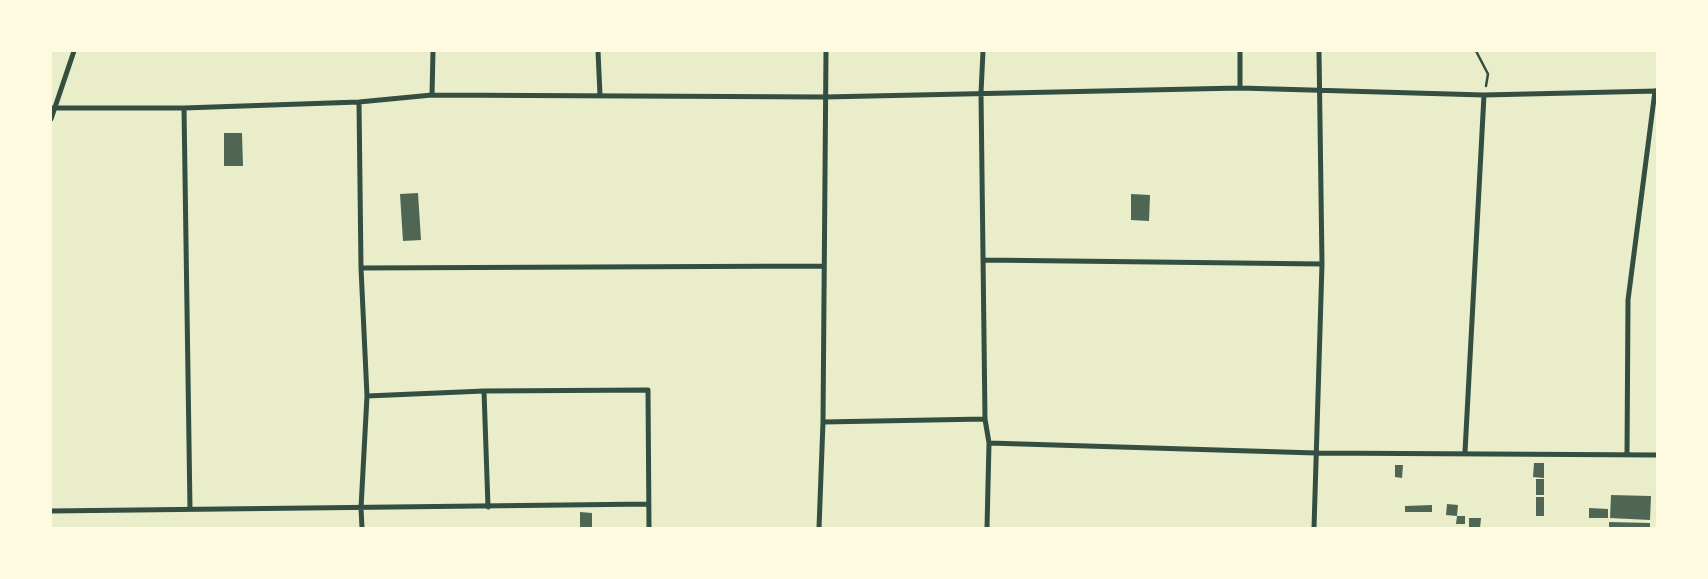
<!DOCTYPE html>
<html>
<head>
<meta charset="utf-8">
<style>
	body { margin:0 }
	#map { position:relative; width:1708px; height:579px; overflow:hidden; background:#e9edc9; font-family:"Open Sans",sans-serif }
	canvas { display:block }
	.frame { position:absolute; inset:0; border:52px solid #fefae0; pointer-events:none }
</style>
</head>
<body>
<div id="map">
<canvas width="1708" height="579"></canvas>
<div class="frame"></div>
</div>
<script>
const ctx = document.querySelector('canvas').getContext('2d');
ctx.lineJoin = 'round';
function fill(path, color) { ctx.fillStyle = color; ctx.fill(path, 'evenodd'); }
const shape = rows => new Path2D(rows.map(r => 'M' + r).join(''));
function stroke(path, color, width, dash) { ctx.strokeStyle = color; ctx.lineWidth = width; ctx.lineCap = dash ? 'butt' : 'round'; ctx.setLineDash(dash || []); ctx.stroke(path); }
fill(shape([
	[224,133,242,133,243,166,224,166],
	[418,193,421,240,403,241,400,194],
	[1131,194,1150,195,1149,221,1131,220],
	[1534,463,1544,463,1544,478,1533,477],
	[1395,465,1403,465,1402,478,1395,477],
	[1536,479,1544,479,1544,495,1536,495],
	[1611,495,1651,496,1650,520,1610,518],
	[1536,497,1544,497,1544,516,1536,516],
	[1447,504,1458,505,1457,516,1446,515],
	[1432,505,1432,512,1405,512,1405,506],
	[1589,508,1608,509,1608,518,1589,518],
	[580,512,592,513,592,528,580,528],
	[1457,516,1465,516,1465,524,1456,524],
	[1469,518,1481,518,1480,528,1469,528],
	[1609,522,1650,523,1650,528,1609,528]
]), '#4f6655');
stroke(shape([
	[1476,51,1488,74,1486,86]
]), '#344e41', 2.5);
stroke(shape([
	[598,51,600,95],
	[983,51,981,93,985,419,989,443,987,528],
	[1240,88,1240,51],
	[432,95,433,51],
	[359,102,361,268,367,396,361,508,362,528],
	[51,108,184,108,359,102,432,95,825,97,1240,88,1484,95,1657,91],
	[184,108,190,509],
	[51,119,74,51],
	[983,260,1322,264],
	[361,268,822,266],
	[484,391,488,507],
	[367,396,484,391,648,390,649,528],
	[823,422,985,419],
	[989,443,1316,453,1657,455],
	[1465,452,1484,95],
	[1627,455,1628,300,1655,91],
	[51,511,649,504],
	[819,528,823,422,826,51],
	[1314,528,1322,264,1319,51]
]), '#344e41', 5);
</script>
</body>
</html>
